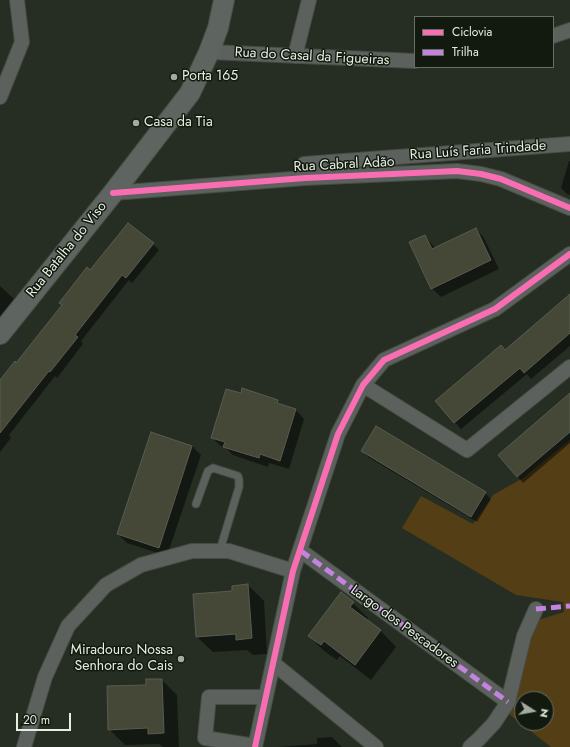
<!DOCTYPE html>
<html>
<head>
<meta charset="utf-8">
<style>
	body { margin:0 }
	#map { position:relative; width:570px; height:747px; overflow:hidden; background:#262e23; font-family:Jost,sans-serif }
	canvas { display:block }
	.legend { position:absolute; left:414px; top:16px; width:140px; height:52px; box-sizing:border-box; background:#12190f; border:1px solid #666f63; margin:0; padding:5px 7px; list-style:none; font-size:12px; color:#e4efe1 }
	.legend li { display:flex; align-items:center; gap:8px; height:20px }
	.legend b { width:20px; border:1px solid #666f63 }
	.north { position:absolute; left:514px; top:691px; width:40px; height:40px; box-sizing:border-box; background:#12190f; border:1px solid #666f63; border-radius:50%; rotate:101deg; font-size:11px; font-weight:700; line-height:16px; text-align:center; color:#e4efe1 }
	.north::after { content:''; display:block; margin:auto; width:14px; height:18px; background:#a2ab9e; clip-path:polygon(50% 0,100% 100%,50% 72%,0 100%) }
	.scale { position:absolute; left:16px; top:713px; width:55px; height:18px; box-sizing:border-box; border:2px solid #e4efe1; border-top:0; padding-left:5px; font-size:12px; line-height:14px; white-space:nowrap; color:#e4efe1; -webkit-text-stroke:3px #12190f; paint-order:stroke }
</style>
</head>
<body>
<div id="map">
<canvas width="570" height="747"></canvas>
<ul class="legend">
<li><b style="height:5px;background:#f96db3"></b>Ciclovia</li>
<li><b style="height:5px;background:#c483df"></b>Trilha</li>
</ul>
<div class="north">N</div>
<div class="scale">20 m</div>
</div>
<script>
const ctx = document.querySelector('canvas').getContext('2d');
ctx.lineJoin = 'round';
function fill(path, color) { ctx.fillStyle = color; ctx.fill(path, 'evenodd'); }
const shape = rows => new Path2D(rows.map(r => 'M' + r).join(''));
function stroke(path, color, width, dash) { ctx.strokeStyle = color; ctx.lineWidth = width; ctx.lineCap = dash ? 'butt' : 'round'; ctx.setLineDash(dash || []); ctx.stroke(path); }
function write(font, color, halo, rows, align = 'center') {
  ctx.font = font + ' Jost,sans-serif'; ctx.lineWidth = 3; ctx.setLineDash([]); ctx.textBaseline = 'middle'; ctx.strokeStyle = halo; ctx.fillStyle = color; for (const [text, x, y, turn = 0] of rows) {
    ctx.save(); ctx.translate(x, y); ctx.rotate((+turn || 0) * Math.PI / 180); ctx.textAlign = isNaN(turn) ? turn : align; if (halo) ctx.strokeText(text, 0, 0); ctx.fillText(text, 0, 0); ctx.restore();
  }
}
fill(shape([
	[570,440,570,747,551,747,509,714,519,686,529,632,538,620,564,612,563,602,516,595,402,528,421,496,473,524,493,495,523,478],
	[522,699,546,699,546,723,522,723]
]), '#543e16');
fill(shape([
	[569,161,570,161,570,195,567,194,561,188],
	[476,229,484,238,499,269,441,297,432,288,425,236,435,248],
	[153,244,159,250,132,283,129,280,81,341,83,344,57,378,55,376,9,435,11,438,0,452,0,382,16,364,91,271],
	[0,286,14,299,0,316],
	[570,296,570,346,531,379,527,374,461,429,436,401,505,351],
	[241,395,277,401,282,406,296,410,304,419,289,469,269,463,268,467,233,455,226,448,221,446,212,438],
	[570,395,570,443,523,483,499,455],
	[192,446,201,455,167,556,127,543,118,534],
	[362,451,485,493,491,499,477,522,368,457],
	[248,585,264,601,267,654,253,655,247,650,213,652,197,637,233,592],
	[353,603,368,618,367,620,381,631,396,647,371,680,340,656,337,660,324,651,309,636],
	[162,680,177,695,179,747,163,747,159,744,125,745,109,729,147,686],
	[332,737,342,747,278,747,317,744,317,738]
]), '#0007');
const building = shape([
	[128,223,154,243,126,278,122,275,75,335,78,337,50,372,49,371,0,433,0,380,15,361,16,363,62,305,59,303,87,267,90,270,128,223],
	[476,228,491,260,431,289,409,242,425,235,432,249,476,228],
	[570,294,570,333,524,373,520,368,454,423,435,401,501,345,505,350,570,294],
	[242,388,278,400,277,403,296,409,280,461,260,454,259,458,223,447,225,442,211,438,226,389,241,393,242,388],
	[570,393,570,432,517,477,498,455,570,393],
	[376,426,486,492,471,517,361,451,376,426],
	[151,432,192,446,159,548,117,534,151,432],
	[248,584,252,638,236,640,236,634,196,637,193,594,232,591,232,586,248,584],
	[341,592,354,602,350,607,381,630,355,665,324,641,321,645,308,636,341,592],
	[146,679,162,679,164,733,148,734,148,728,108,730,107,686,146,685,146,679]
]);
fill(building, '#454837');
stroke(building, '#585c51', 1);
const lane = shape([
	[196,504,208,471,213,468,238,476,239,480,239,487,220,550]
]);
const street = shape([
	[553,36,570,30],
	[209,52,415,61],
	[295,56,309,0],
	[0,97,22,42,17,0],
	[305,178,304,164,570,144],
	[113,193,305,178,457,171,481,174,501,179,570,208],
	[363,385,467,450,570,367],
	[301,551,508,702],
	[273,663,376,747],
	[255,746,205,738,209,697,266,697],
	[24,747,45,677,68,626,106,585,141,565,192,551,229,551,293,571],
	[255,747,293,571,338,434,363,385,384,360,495,309,570,254],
	[470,747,479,739,494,723,508,702,524,636,536,609]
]);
const secondary = shape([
	[0,334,113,193,190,93,209,52,218,28,224,0]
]);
stroke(lane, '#454c42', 9);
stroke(street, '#454c42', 16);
stroke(secondary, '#454c42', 22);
stroke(lane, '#5c615e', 7);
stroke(street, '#5c615e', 14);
stroke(secondary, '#5e6460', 20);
stroke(shape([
	[301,551,508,702],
	[536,609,570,606]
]), '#c483df', 5, [10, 5]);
stroke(shape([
	[113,193,305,178,457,171,481,174,501,179,570,208],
	[255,747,293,571,338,434,363,385,384,360,495,309,570,254]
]), '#f96db3', 6);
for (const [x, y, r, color] of [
	[174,77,4,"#a2ab9e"],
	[136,123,4,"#a2ab9e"],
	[181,659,4,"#a2ab9e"]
]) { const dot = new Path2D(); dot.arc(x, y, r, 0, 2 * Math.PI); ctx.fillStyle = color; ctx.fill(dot); stroke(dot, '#12190f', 1.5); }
write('14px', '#e4efe1', '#12190f', [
	["Rua do Casal da Figueiras",312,57,3],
	["Rua Luís Faria Trindade",478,151,-4],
	["Rua Cabral Adão",344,165,-3],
	["Rua Batalha do Viso",67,250,-51],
	["Largo dos Pescadores",404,627,36]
]);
write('14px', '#e4efe1', '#12190f', [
	["Porta 165",182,77],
	["Casa da Tia",144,123],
	["Miradouro Nossa",173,651,"right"],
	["Senhora do Cais",173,667,"right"]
], 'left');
</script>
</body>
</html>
